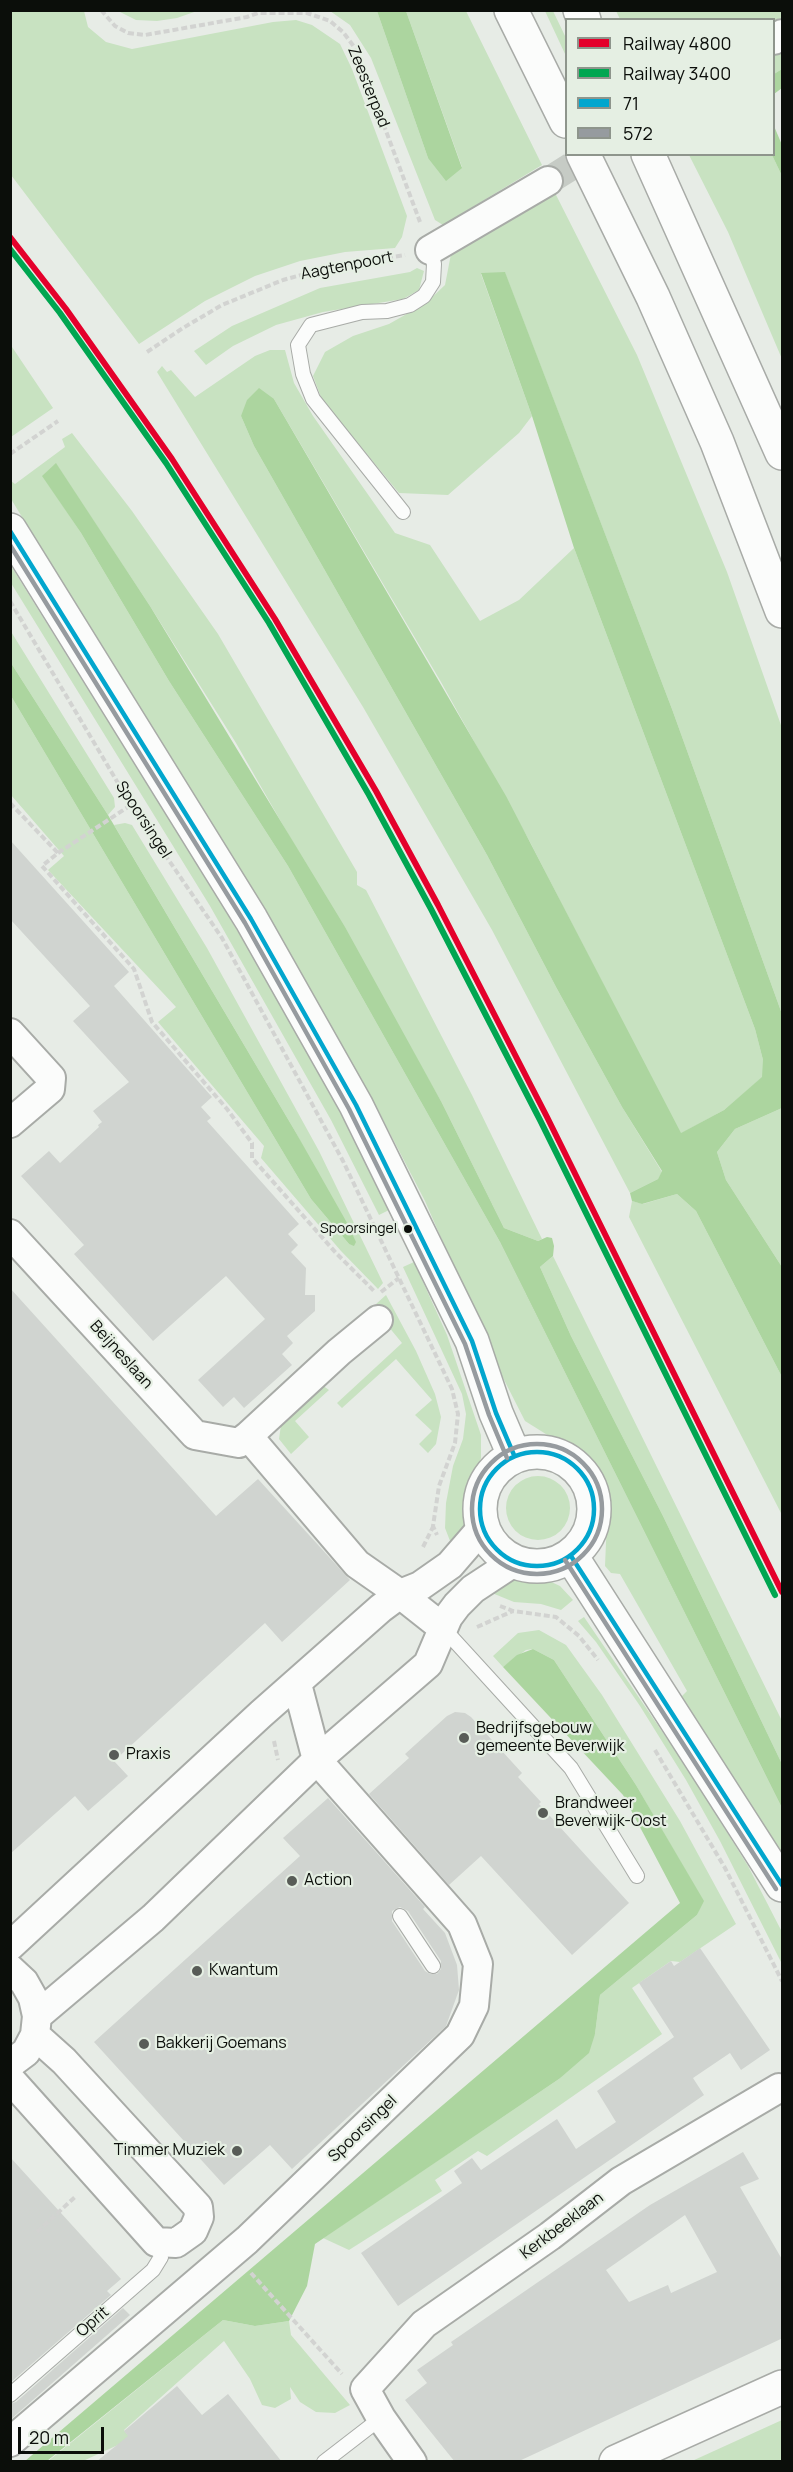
<!DOCTYPE html>
<html>
<head>
<meta charset="utf-8">
<style>
	body { margin:0 }
	#map { position:relative; width:793px; height:2472px; overflow:hidden; background:#e7ece6; font-family:Manrope,sans-serif }
	canvas { display:block }
	.frame { position:absolute; inset:0; border:12px solid #0b0e0a; pointer-events:none }
	.legend { position:absolute; left:565px; top:18px; width:210px; height:138px; box-sizing:border-box; background:#e5efe3; border:2px solid #8e958c; margin:0; padding:8px 10px; list-style:none; font-size:18px; color:#0b0e0a }
	.legend li { display:flex; align-items:center; gap:12px; height:30px }
	.legend b { width:30px; border:2px solid #8e958c }
	.scale { position:absolute; left:18px; top:2427px; width:86px; height:27px; box-sizing:border-box; border:3px solid #0b0e0a; border-top:0; padding-left:8px; font-size:18px; line-height:21px; white-space:nowrap; color:#0b0e0a; -webkit-text-stroke:4px #e5efe3; paint-order:stroke }
</style>
</head>
<body>
<div id="map">
<canvas width="793" height="2472"></canvas>
<div class="frame"></div>
<ul class="legend">
<li><b style="height:8px;background:#e4002b"></b>Railway 4800</li>
<li><b style="height:8px;background:#00a651"></b>Railway 3400</li>
<li><b style="height:8px;background:#02a6ce"></b>71</li>
<li><b style="height:8px;background:#969b9f"></b>572</li>
</ul>
<div class="scale">20 m</div>
</div>
<script>
const ctx = document.querySelector('canvas').getContext('2d');
ctx.lineJoin = 'round';
function fill(path, color) { ctx.fillStyle = color; ctx.fill(path, 'evenodd'); }
const shape = rows => new Path2D(rows.map(r => 'M' + r).join(''));
function stroke(path, color, width, dash) { ctx.strokeStyle = color; ctx.lineWidth = width; ctx.lineCap = dash ? 'butt' : 'round'; ctx.setLineDash(dash || []); ctx.stroke(path); }
function write(font, color, halo, rows, align = 'center') {
  ctx.font = font + ' Manrope,sans-serif'; ctx.lineWidth = 4.5; ctx.setLineDash([]); ctx.textBaseline = 'middle'; ctx.strokeStyle = halo; ctx.fillStyle = color; for (const [text, x, y, turn = 0] of rows) {
    ctx.save(); ctx.translate(x, y); ctx.rotate((+turn || 0) * Math.PI / 180); ctx.textAlign = isNaN(turn) ? turn : align; if (halo) ctx.strokeText(text, 0, 0); ctx.fillText(text, 0, 0); ctx.restore();
  }
}
fill(shape([
	[11,10,84,11,88,27,106,42,132,49,273,22,296,20,312,25,340,44,352,69,407,216,402,237,395,248,345,252,300,261,255,276,205,301,139,344,11,175],
	[782,10,782,17,774,23,774,20,620,19,616,11],
	[118,11,197,11,177,18,157,21,136,20],
	[330,11,377,11,428,158,462,167,406,11,466,11,542,165,443,225,435,220,371,58,350,25],
	[545,11,553,11,566,38,566,56],
	[782,49,782,69,774,74,774,55],
	[689,155,772,155,782,176,782,359,728,232],
	[553,189,637,355,727,572,782,728,782,1014,672,709,505,273,481,274,532,416,519,433,448,495,399,493,322,400,313,376,325,352,353,336,389,324,426,303,445,285,451,254],
	[417,268,424,271,419,290,403,299,323,312,276,325,233,346,206,365,194,351,232,326,320,288,410,272],
	[10,344,53,408,11,437,10,437],
	[270,350,285,350,294,383,313,416,395,533,430,545,480,621,519,600,574,548,755,1029,763,1060,763,1077,724,1110,680,1134,530,842,441,682,274,399,241,416,254,446,487,855,556,987,622,1107,662,1172,658,1179,630,1193,492,930,363,707,157,372,162,366,167,372,171,370,195,397,255,356],
	[72,433,132,511,218,634,357,872,357,885,366,890,472,1095,542,1239,538,1241,504,1228,442,1103,236,743,150,606,56,464,43,476,81,533,169,681,288,866,500,1242,782,1808,782,1865,680,1698,687,1691,620,1574,611,1573,605,1566,608,1496,600,1472,581,1450,549,1436,525,1421,497,1366,425,1201,368,1091,285,946,11,499,11,481,15,484,65,447,62,439],
	[11,566,210,885,290,1019,346,1117,391,1209,379,1215,331,1120,210,906,11,583],
	[10,630,114,798,115,807,108,815,11,663],
	[11,696,311,1199,349,1244,354,1245,295,1131,114,825,125,823,132,825,207,948,319,1151,383,1283,378,1289,341,1251,261,1158,264,1146,158,1022,176,1007,48,870,64,856,11,795],
	[782,1108,782,1267,726,1180,717,1152,735,1129],
	[677,1194,696,1211,782,1377,782,1515,629,1217,632,1201,643,1204],
	[553,1256,782,1721,782,1764,663,1516,571,1336,540,1267],
	[414,1262,447,1335,481,1435,481,1458,468,1500,465,1530,452,1546,445,1528,446,1503,453,1466,463,1439,466,1414,462,1394,403,1267],
	[386,1295,416,1351,435,1394,441,1417,436,1444,428,1453,419,1444,432,1431,415,1415,432,1400,396,1359,342,1408,337,1403,402,1343,388,1326,392,1320,376,1304],
	[322,1385,329,1390,295,1421,309,1437,291,1454,279,1439,281,1425],
	'506 1508a32 32 0 1 1 64 0a32 32 0 1 1-64 0Z',
	[526,1576,547,1580,560,1586,573,1600,561,1610,541,1604,514,1602,492,1593,504,1582],
	[584,1617,685,1765,748,1866,782,1932,782,1964,720,1841,686,1780,640,1706,596,1642,578,1621],
	[539,1630,566,1645,602,1695,680,1821,736,1924,680,1962,671,1961,632,1988,662,2034,487,2156,478,2151,435,2180,442,2191,349,2250,323,2238,559,2079,595,2034,600,1995,697,1915,703,1901,636,1785,554,1660,533,1649,526,1650,503,1667,493,1656,518,1633],
	[223,2320,255,2326,289,2321,291,2335,350,2405,335,2413,316,2412,300,2402,290,2387,291,2399,275,2408,262,2405,250,2379,224,2341,124,2430,131,2439,83,2461,47,2462],
	[782,2420,782,2461,692,2461]
]), '#c8e2c1');
fill(shape([
	[377,11,406,11,462,168,446,181,428,158],
	[782,69,782,88,774,94,774,74],
	[774,126,782,145,782,176,772,155],
	[505,272,672,709,782,1014,782,1108,735,1129,717,1152,726,1180,782,1267,782,1377,696,1211,677,1194,642,1204,632,1201,630,1193,658,1179,662,1171,622,1107,556,987,487,855,254,446,241,416,247,400,259,388,274,399,506,796,681,1133,724,1110,762,1077,763,1060,755,1029,574,548,532,416,481,273],
	[56,463,150,606,345,927,442,1103,504,1228,538,1241,547,1237,552,1238,554,1246,553,1256,540,1267,571,1336,663,1516,782,1764,782,1808,500,1242,288,866,169,681,81,533,42,476],
	[11,663,108,815,295,1131,346,1221,356,1242,354,1246,349,1244,311,1199,11,696],
	[533,1649,554,1660,636,1785,704,1901,697,1915,600,1995,595,2034,589,2053,559,2079,315,2244,307,2286,289,2321,255,2326,223,2320,47,2461,25,2461,680,1903,623,1795,503,1667,517,1655]
]), '#acd59f');
fill(shape([
	[10,840,129,972,114,986,212,1097,201,1107,211,1118,207,1121,299,1224,288,1234,298,1245,291,1252,306,1268,305,1295,315,1295,315,1311,287,1336,293,1343,282,1354,292,1365,244,1408,234,1397,223,1407,198,1380,265,1319,226,1276,153,1341,74,1254,84,1245,21,1176,49,1151,60,1163,99,1127,98,1125,102,1122,93,1111,129,1082,73,1021,90,1006,10,919],
	[10,1288,216,1516,258,1479,350,1580,282,1642,265,1623,114,1761,128,1776,88,1811,75,1796,10,1854],
	[455,1712,465,1713,471,1717,522,1773,518,1777,541,1802,539,1804,629,1903,572,1955,481,1856,449,1885,369,1794,409,1758,405,1754,447,1716],
	[328,1798,425,1907,423,1909,445,1933,457,1965,459,1990,446,2026,292,2169,270,2145,224,2185,94,2042,300,1856,283,1838],
	[400,1907,408,1911,441,1961,441,1969,437,1974,430,1974,425,1971,392,1921,392,1911],
	[700,1948,770,2050,741,2070,730,2053,693,2078,704,2095,398,2306,361,2253,462,2183,454,2171,472,2158,481,2170,557,2119,576,2149,616,2122,597,2091,674,2037,639,1983,671,1961,674,1966],
	[743,2152,759,2179,740,2187,783,2261,783,2338,517,2462,455,2462,405,2400,427,2383,417,2370,453,2345,451,2342,650,2205],
	[685,2215,717,2272,671,2293,668,2285,629,2302,606,2270],
	[10,2157,121,2279,107,2291,111,2295,10,2383],
	[123,2308,130,2315,10,2420,10,2404,16,2402],
	[177,2386,202,2415,228,2394,282,2462,96,2462,128,2436,124,2431]
]), '#d0d4d0');
stroke(shape([
	[548,181,591,154]
]), '#c6cbc5', 28, [28, 14]);
const service = shape([
	[403,512,313,399,303,374,298,345,311,325,362,312,387,311,410,305,424,296,433,282,434,264,430,250],
	[443,1628,571,1768,637,1876],
	[400,1916,433,1966],
	[10,2395,153,2270,161,2257,156,2242],
	[324,2462,381,2418]
]);
const minor = shape([
	[774,40,782,34],
	[430,250,548,181],
	[10,1033,51,1078,50,1089,10,1123],
	[10,1234,195,1435,239,1443,248,1436,357,1564,400,1594,443,1628],
	[248,1436,339,1352,378,1320],
	[10,1946,261,1714,381,1608,400,1594,420,1586,450,1565,482,1528],
	[10,1969,24,1982,33,1998,37,2016,35,2035,26,2052,10,2064],
	[37,2016,153,1918,317,1760,428,1664,448,1617,457,1605,473,1589,514,1562],
	[10,2079,156,2242,176,2243,193,2231,199,2217,198,2207,64,2061,35,2035],
	[10,2442,247,2240,460,2035,474,2006,478,1964,462,1924,317,1760,297,1684],
	[412,2462,381,2418,365,2389,424,2324,550,2236,621,2181,779,2088]
]);
const tertiary = shape([
	[616,2462,782,2387]
]);
const secondary = shape([
	[10,530,251,919,356,1105,472,1341,496,1413,514,1455],
	'480 1509a57 57 0 1 1 114 0a57 57 0 1 1-114 0Z',
	[571,1556,782,1885]
]);
const motorway = shape([
	[511,10,566,121],
	[580,10,584,20],
	[583,154,653,297,717,442,782,611],
	[648,154,782,453]
]);
stroke(service, '#a8aba7', 16);
stroke(minor, '#a8aba7', 32);
stroke(tertiary, '#a8aba7', 36);
stroke(secondary, '#a8aba7', 36);
stroke(motorway, '#a8aba7', 36);
stroke(shape([
	[101,10,115,26,128,33,145,35,247,17,258,13,307,13,330,21,343,32,355,48,420,222],
	[147,352,183,328,222,305,283,280,330,267,405,255],
	[10,454,58,421],
	[10,601,131,805,222,938,343,1161,452,1389,458,1414,455,1443,439,1486,433,1526,437,1535],
	[10,803,58,853,42,866,134,969,152,1022,227,1109,252,1143,252,1158,336,1253,375,1292],
	[58,853,131,805],
	[381,1292,399,1278],
	[423,1547,433,1527],
	[500,1606,513,1611,556,1617,579,1636,598,1660],
	[477,1627,513,1611],
	[274,1741,278,1760],
	[655,1750,725,1868,782,1981],
	[37,2232,75,2197],
	[251,2273,342,2374]
]), '#d2d3d1', 4, [6, 3]);
stroke(service, '#fbfcfb', 14);
stroke(minor, '#fbfcfb', 28);
stroke(tertiary, '#fbfcfb', 33);
stroke(secondary, '#fbfcfb', 33);
stroke(motorway, '#fbfcfb', 33);
stroke(shape([
	[10,531,251,919,356,1105,472,1341,496,1413,514,1455],
	'480 1509a57 57 0 1 1 114 0a57 57 0 1 1-114 0Z',
	[571,1556,782,1885]
]), '#02a6ce', 4.5);
stroke(shape([
	[10,545,245,923,349,1109,465,1344,489,1415,507,1458],
	'472 1509a65 65 0 1 1 130 0a65 65 0 1 1-130 0Z',
	[565,1560,776,1889]
]), '#969b9f', 4.5);
stroke(shape([
	[10,237,66,309,172,459,275,619,376,791,438,905,547,1117,782,1592]
]), '#e4002b', 6);
stroke(shape([
	[10,249,60,313,166,463,269,623,369,795,431,909,540,1120,775,1595]
]), '#00a651', 6);
for (const [x, y, r, color] of [
	[408,1229,5,"#0b0e0a"],
	[464,1738,6,"#585c57"],
	[114,1755,6,"#585c57"],
	[543,1813,6,"#585c57"],
	[292,1881,6,"#585c57"],
	[197,1971,6,"#585c57"],
	[144,2044,6,"#585c57"],
	[237,2151,6,"#585c57"]
]) { const dot = new Path2D(); dot.arc(x, y, r, 0, 2 * Math.PI); ctx.fillStyle = color; ctx.fill(dot); stroke(dot, '#e5efe3', 2); }
write('14px', '#0b0e0a', '#e5efe3', [
	["Spoorsingel",397,1229]
], 'right');
write('16px', '#0b0e0a', '#e5efe3', [
	["Zeesterpad",368,87,68],
	["Aagtenpoort",347,266,-11],
	["Spoorsingel",143,820,57],
	["Beijneslaan",121,1355,48],
	["Spoorsingel",363,2129,-44],
	["Kerkbeeklaan",562,2226,-37],
	["Oprit",93,2322,-41]
]);
write('16px', '#0b0e0a', '#e5efe3', [
	["Bedrijfsgebouw",476,1729],
	["gemeente Beverwijk",476,1747],
	["Praxis",126,1755],
	["Brandweer",555,1804],
	["Beverwijk-Oost",555,1822],
	["Action",304,1881],
	["Kwantum",209,1971],
	["Bakkerij Goemans",156,2044],
	["Timmer Muziek",225,2151,"right"]
], 'left');
</script>
</body>
</html>
